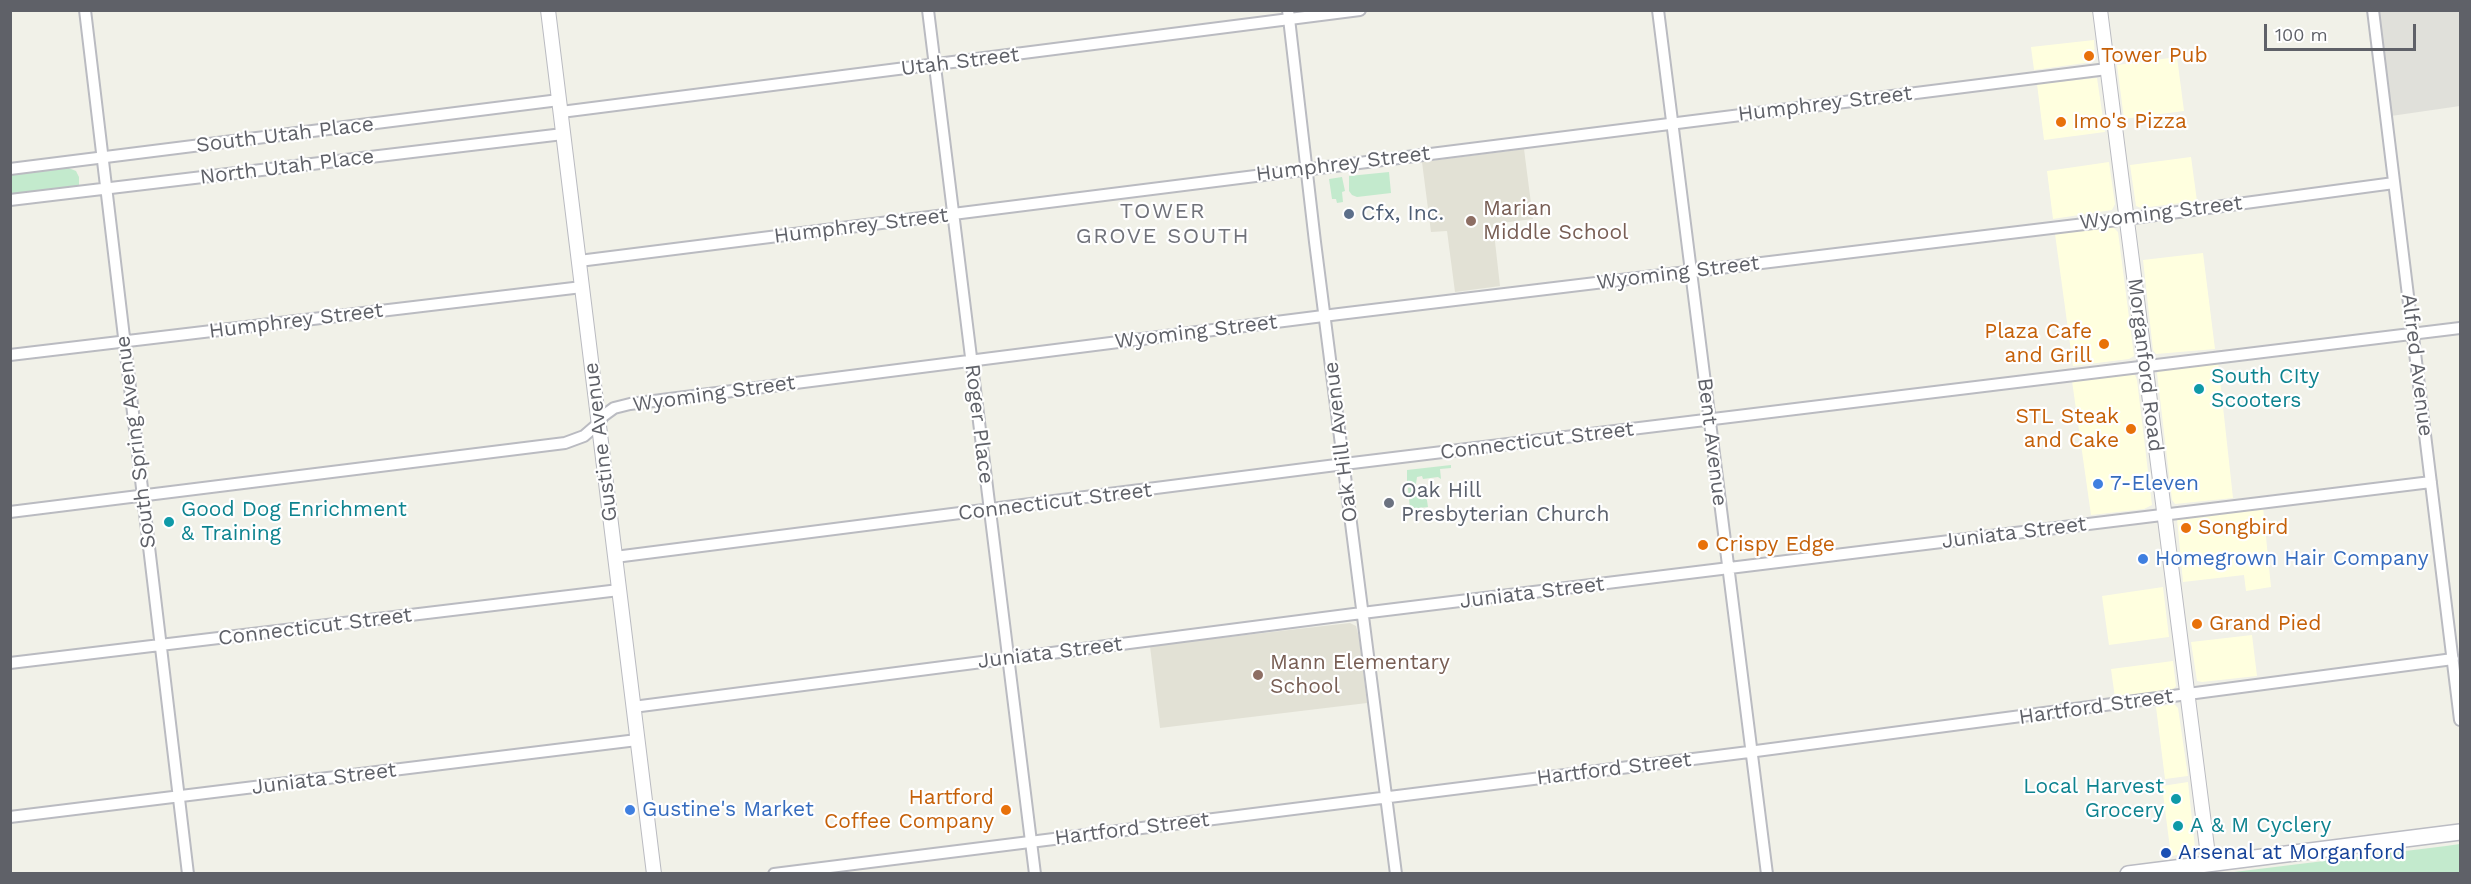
<!DOCTYPE html>
<html>
<head>
<meta charset="utf-8">
<style>
	body { margin:0 }
	#map { position:relative; width:2471px; height:884px; overflow:hidden; background:#f1f1e8; font-family:"Work Sans",sans-serif }
	canvas { display:block }
	.frame { position:absolute; inset:0; border:12px solid #5f6168; pointer-events:none }
	.scale { position:absolute; left:2264px; top:24px; width:152px; height:27px; box-sizing:border-box; border:3px solid #5f6168; border-top:0; padding-left:8px; font-size:18px; line-height:21px; white-space:nowrap; color:#5f6168; -webkit-text-stroke:4px #fff; paint-order:stroke }
</style>
</head>
<body>
<div id="map">
<canvas width="2471" height="884"></canvas>
<div class="frame"></div>
<div class="scale">100 m</div>
</div>
<script>
const ctx = document.querySelector('canvas').getContext('2d');
ctx.lineJoin = 'round';
function fill(path, color) { ctx.fillStyle = color; ctx.fill(path, 'evenodd'); }
const shape = rows => new Path2D(rows.map(r => 'M' + r).join(''));
function stroke(path, color, width, dash) { ctx.strokeStyle = color; ctx.lineWidth = width; ctx.lineCap = dash ? 'butt' : 'round'; ctx.setLineDash(dash || []); ctx.stroke(path); }
function write(font, color, halo, rows, align = 'center') {
  ctx.font = font + ' "Work Sans",sans-serif'; ctx.lineWidth = 4.5; ctx.setLineDash([]); ctx.textBaseline = 'middle'; ctx.strokeStyle = halo; ctx.fillStyle = color; for (const [text, x, y, turn = 0] of rows) {
    ctx.save(); ctx.translate(x, y); ctx.rotate((+turn || 0) * Math.PI / 180); ctx.textAlign = isNaN(turn) ? turn : align; if (halo) ctx.strokeText(text, 0, 0); ctx.fillText(text, 0, 0); ctx.restore();
  }
}
fill(shape([
	[2094,40,2095,58,2092,62,2034,70,2031,47],
	[2177,57,2184,111,2124,119,2117,65],
	[2097,78,2105,132,2044,140,2037,84],
	[2191,157,2197,201,2141,208,2136,206,2130,165],
	[2109,162,2115,204,2112,210,2053,219,2047,171],
	[2113,227,2118,232,2134,356,2129,359,2073,366,2055,234],
	[2203,253,2215,349,2156,354,2153,350,2143,260],
	[2218,361,2233,498,2175,504,2172,500,2157,373,2160,369],
	[2131,374,2135,375,2137,380,2152,505,2144,509,2091,515,2072,381],
	[2263,507,2271,587,2246,591,2244,575,2183,582,2177,519,2179,517],
	[2163,587,2169,637,2109,645,2102,596],
	[2252,635,2257,676,2202,682,2197,681,2191,642],
	[2173,661,2176,686,2172,691,2115,698,2111,669],
	[2174,704,2178,708,2188,776,2165,779,2156,707],
	[2188,782,2195,848,2191,853,2171,856,2162,786]
]), '#ffffdf');
fill(shape([
	[2379,11,2460,11,2460,106,2391,116]
]), '#e0e0da');
fill(shape([
	[1524,149,1533,219,1493,224,1500,286,1455,292,1447,231,1431,232,1422,162],
	[1350,623,1356,626,1359,637,1367,703,1160,728,1150,646]
]), '#e2e1d5');
fill(shape([
	[66,167,76,171,79,177,79,185,74,189,11,196,10,174],
	[1389,172,1391,193,1357,197,1352,195,1349,191,1349,176],
	[1342,177,1345,191,1342,192,1343,202,1337,203,1336,199,1332,199,1329,179],
	[1451,465,1451,468,1440,469,1441,479,1438,477,1423,479,1422,476,1417,477,1416,484,1408,484,1407,482,1407,470],
	[1417,486,1419,490,1423,490,1424,494,1426,494,1428,507,1410,509,1408,488],
	[2460,844,2460,873,2226,873,2446,846]
]), '#c3eacd');
const minor = shape([
	[85,10,188,874],
	[928,10,1035,874],
	[1288,10,1315,242,1396,874],
	[1658,10,1767,874],
	[2373,10,2460,720],
	[561,112,1360,10],
	[10,169,559,100],
	[10,200,563,134],
	[579,261,2107,69],
	[10,355,582,287],
	[10,512,565,443,584,436,599,423,603,416,614,408,630,404,1339,314,2126,219,2394,183],
	[615,557,1344,464,2460,328],
	[10,663,619,590],
	[633,707,1354,614,2431,482],
	[10,817,637,740],
	[774,874,1741,753,2453,659]
]);
const tertiary = shape([
	[548,10,654,874],
	[2100,10,2209,863]
]);
const secondary = shape([
	[2128,874,2460,832]
]);
stroke(minor, '#babbc1', 14);
stroke(tertiary, '#babbc1', 16);
stroke(secondary, '#bbbcc3', 18);
stroke(minor, '#fff', 10);
stroke(tertiary, '#fff', 14);
stroke(secondary, '#fff', 15);
for (const [x, y, r, color] of [
	[2089,56,6,"#e8710a"],
	[2061,122,6,"#e8710a"],
	[1349,214,6,"#5c6f8a"],
	[1471,221,6,"#8d6e63"],
	[2104,344,6,"#e8710a"],
	[2199,389,6,"#0f9aa8"],
	[2131,429,6,"#e8710a"],
	[2098,484,6,"#3f7fe0"],
	[1389,503,6,"#6b7280"],
	[169,522,6,"#0f9aa8"],
	[2186,528,6,"#e8710a"],
	[1703,545,6,"#e8710a"],
	[2143,559,6,"#3f7fe0"],
	[2197,624,6,"#e8710a"],
	[1258,675,6,"#8d6e63"],
	[2176,799,6,"#0f9aa8"],
	[630,810,6,"#3f7fe0"],
	[1006,810,6,"#e8710a"],
	[2178,826,6,"#0f9aa8"],
	[2166,853,6,"#1a4fb4"]
]) { const dot = new Path2D(); dot.arc(x, y, r, 0, 2 * Math.PI); ctx.fillStyle = color; ctx.fill(dot); stroke(dot, '#fff', 2); }
write('21px', '#c56008', '#fff', [
	["Tower Pub",2101,56],
	["Imo's Pizza",2073,122],
	["Plaza Cafe",2092,332,"right"],
	["and Grill",2092,356,"right"],
	["STL Steak",2119,417,"right"],
	["and Cake",2119,441,"right"],
	["Songbird",2198,528],
	["Crispy Edge",1715,545],
	["Grand Pied",2209,624],
	["Hartford",994,798,"right"],
	["Coffee Company",994,822,"right"]
], 'left');
write('21px', '#5f6168', '#fff', [
	["Utah Street",960,62,-7],
	["Humphrey Street",1825,104,-7],
	["South Utah Place",285,135,-7],
	["Humphrey Street",1343,164,-7],
	["North Utah Place",287,167,-7],
	["Wyoming Street",2161,213,-7],
	["Humphrey Street",861,226,-7],
	["Wyoming Street",1678,273,-7],
	["Humphrey Street",296,321,-7],
	["Wyoming Street",1196,332,-7],
	["Morganford Road",2145,365,83],
	["Alfred Avenue",2417,365,83],
	["Wyoming Street",714,394,-8],
	["Roger Place",979,424,83],
	["Connecticut Street",1537,441,-7],
	["South Spring Avenue",136,442,-97],
	["Gustine Avenue",601,442,-97],
	["Oak Hill Avenue",1341,442,-97],
	["Bent Avenue",1712,442,83],
	["Connecticut Street",1055,502,-7],
	["Juniata Street",2014,533,-7],
	["Juniata Street",1532,593,-7],
	["Connecticut Street",315,627,-7],
	["Juniata Street",1050,653,-7],
	["Hartford Street",2096,707,-8],
	["Hartford Street",1614,769,-7],
	["Juniata Street",324,779,-7],
	["Hartford Street",1132,829,-7]
]);
write('21px', '#785e54', '#fff', [
	["Marian",1483,209],
	["Middle School",1483,233],
	["Mann Elementary",1270,663],
	["School",1270,687]
], 'left');
write('21px', '#4e5e75', '#fff', [
	["Cfx, Inc.",1361,214]
], 'left');
write('21px', '#0d838f', '#fff', [
	["South CIty",2211,377],
	["Scooters",2211,401],
	["Good Dog Enrichment",181,510],
	["& Training",181,534],
	["Local Harvest",2164,787,"right"],
	["Grocery",2164,811,"right"],
	["A & M Cyclery",2190,826]
], 'left');
write('21px', '#366cbe', '#fff', [
	["7-Eleven",2110,484],
	["Homegrown Hair Company",2155,559],
	["Gustine's Market",642,810]
], 'left');
write('21px', '#5b616d', '#fff', [
	["Oak Hill",1401,491],
	["Presbyterian Church",1401,515]
], 'left');
write('21px', '#164399', '#fff', [
	["Arsenal at Morganford",2178,853]
], 'left');
ctx.letterSpacing = '1.5px';
write('22px', '#70727a', '#fff', [
	["TOWER",1163,212],
	["GROVE SOUTH",1163,237]
]);
ctx.letterSpacing = '0px';
</script>
</body>
</html>
